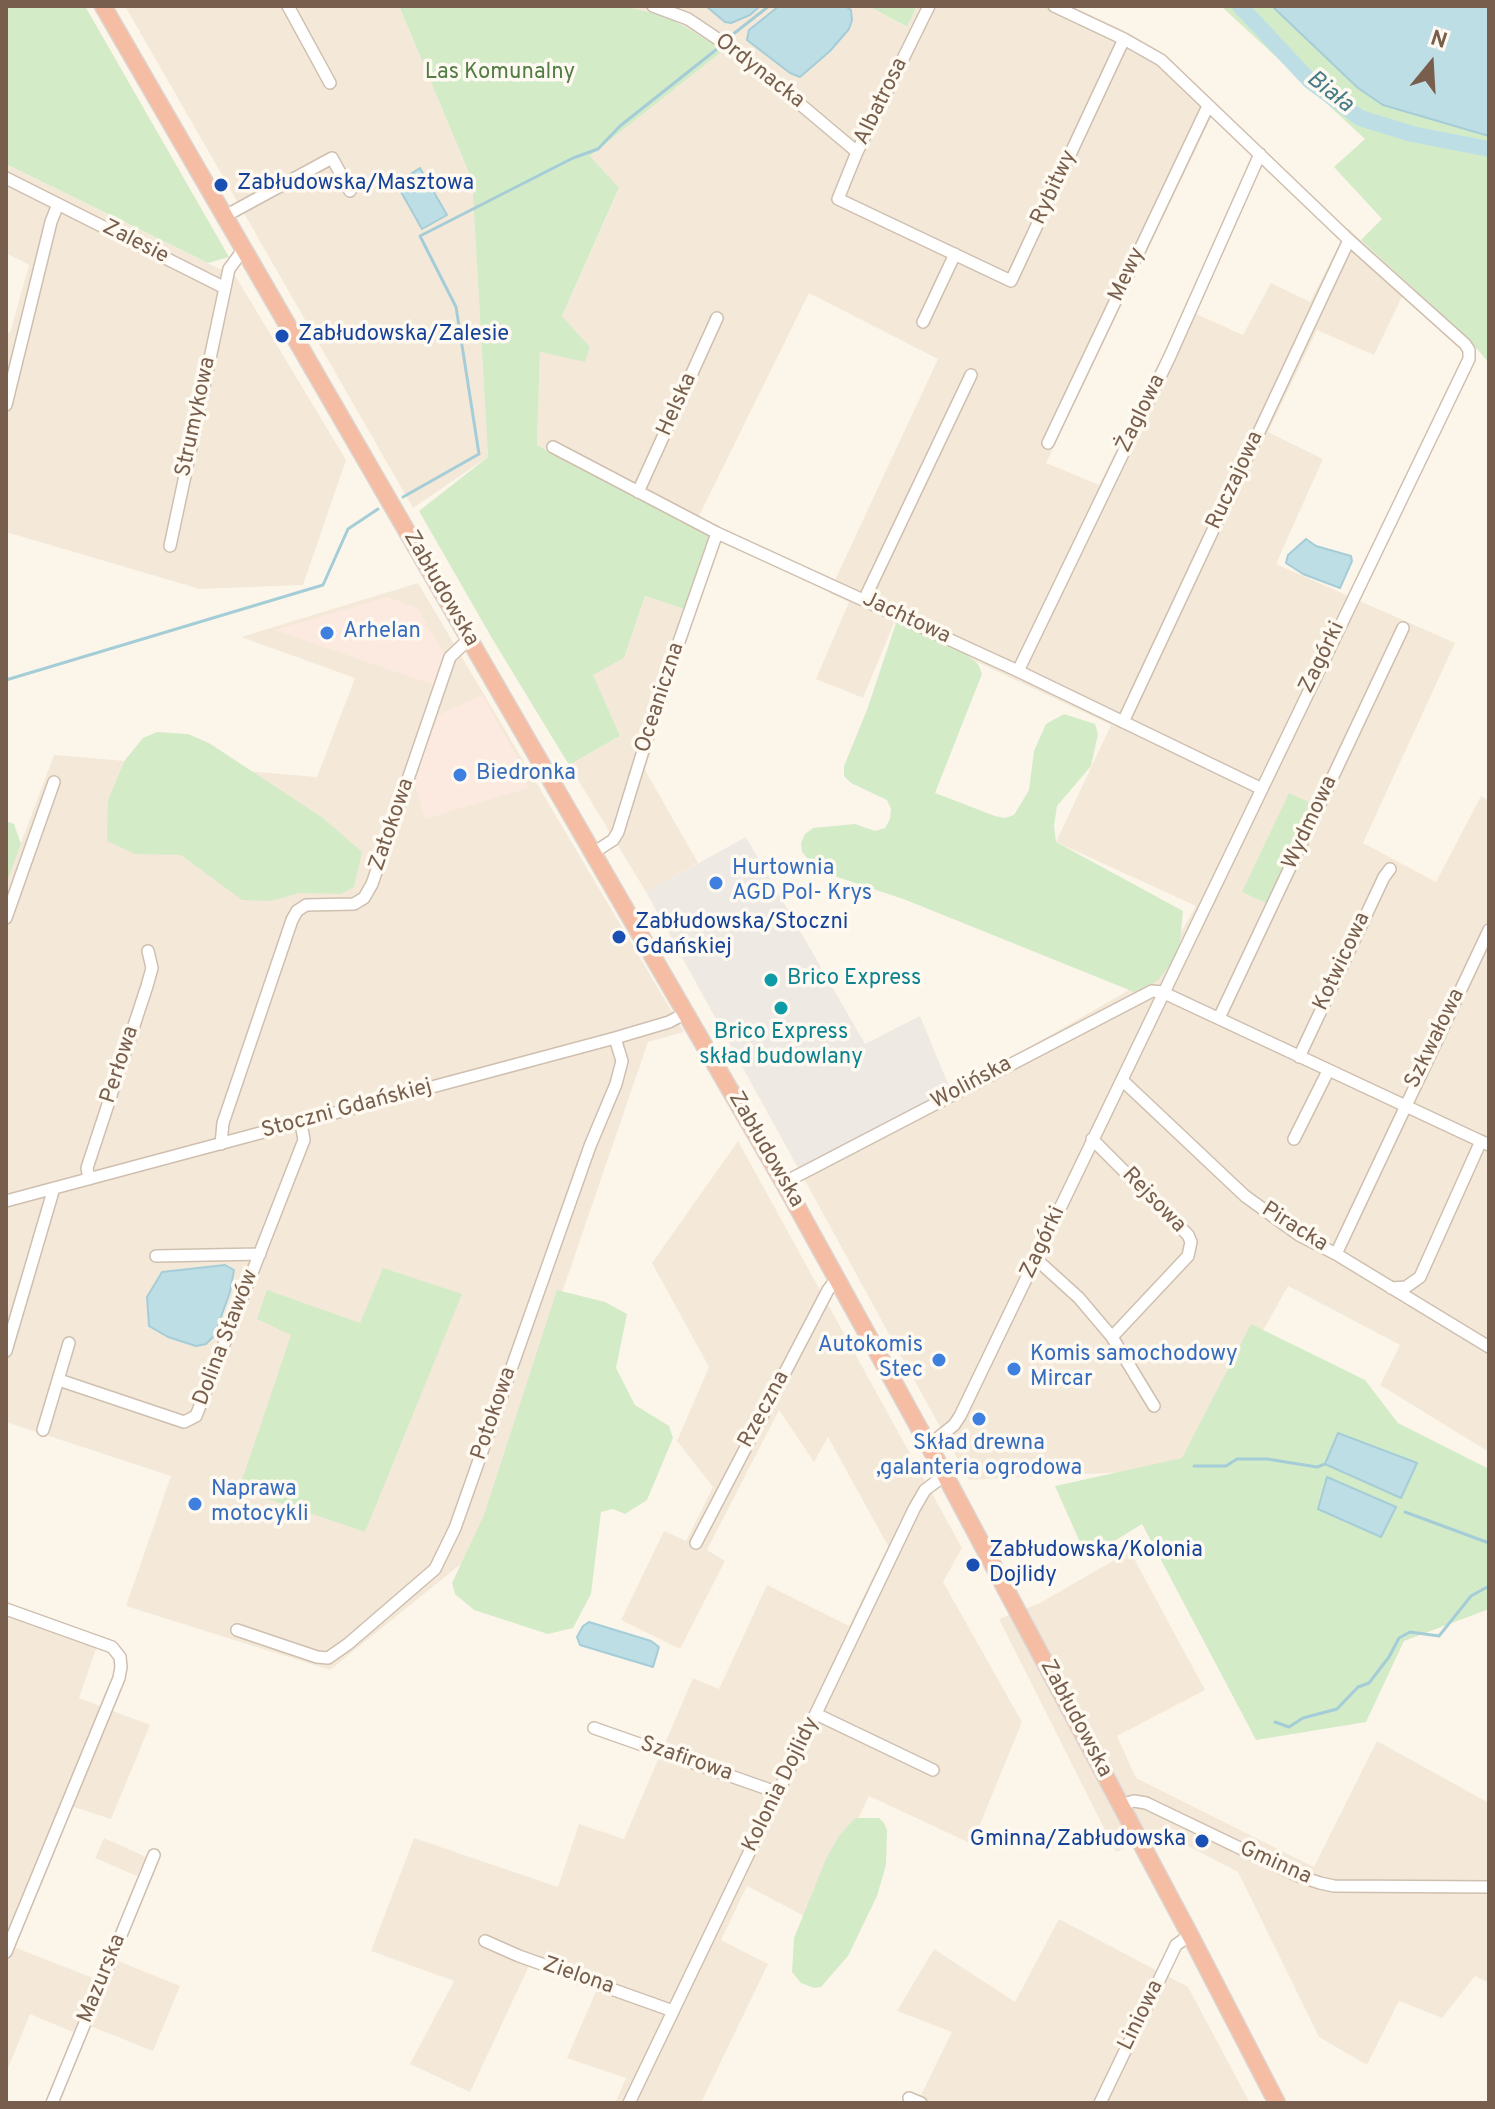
<!DOCTYPE html>
<html>
<head>
<meta charset="utf-8">
<style>
	body { margin:0 }
	#map { position:relative; width:1495px; height:2109px; overflow:hidden; background:#fcf6ea; font-family:Overpass,sans-serif }
	canvas { display:block }
	.frame { position:absolute; inset:0; border:8px solid #785f4d; pointer-events:none }
	.north { position:absolute; left:1391px; top:24px; width:80px; height:80px; -webkit-text-stroke:6px #fffaf1; paint-order:stroke; rotate:18deg; font-size:22px; font-weight:700; line-height:32px; text-align:center; color:#785f4d }
	.north::after { content:''; display:block; margin:auto; width:28px; height:36px; background:#785f4d; clip-path:polygon(50% 0,100% 100%,50% 72%,0 100%) }
</style>
</head>
<body>
<div id="map">
<canvas width="1495" height="2109"></canvas>
<div class="frame"></div>
<div class="north">N</div>
</div>
<script>
const ctx = document.querySelector('canvas').getContext('2d');
ctx.lineJoin = 'round';
function fill(path, color) { ctx.fillStyle = color; ctx.fill(path, 'evenodd'); }
const shape = rows => new Path2D(rows.map(r => 'M' + r).join(''));
function stroke(path, color, width, dash) { ctx.strokeStyle = color; ctx.lineWidth = width; ctx.lineCap = dash ? 'butt' : 'round'; ctx.setLineDash(dash || []); ctx.stroke(path); }
function write(font, color, halo, rows, align = 'center') {
  ctx.font = font + ' Overpass,sans-serif'; ctx.lineWidth = 7; ctx.setLineDash([]); ctx.textBaseline = 'middle'; ctx.strokeStyle = halo; ctx.fillStyle = color; for (const [text, x, y, turn = 0] of rows) {
    ctx.save(); ctx.translate(x, y); ctx.rotate((+turn || 0) * Math.PI / 180); ctx.textAlign = isNaN(turn) ? turn : align; if (halo) ctx.strokeText(text, 0, 0); ctx.fillText(text, 0, 0); ctx.restore();
  }
}
fill(shape([
	[125,6,399,6,472,180,488,457,413,508],
	[624,6,868,6,906,27,918,6,1071,6,1127,32,1166,55,1217,105,1046,463,1099,485,1185,309,1243,335,1271,283,1310,302,1348,228,1408,284,1374,355,1317,330,1268,432,1323,459,1276,564,1455,643,1363,843,1436,882,1481,796,1489,801,1489,1452,1380,1385,1400,1345,1288,1286,1186,1469,969,1480,803,1177,1157,974,1196,906,1056,842,1111,725,894,623,863,698,816,679,849,602,829,593,938,359,809,293,694,526,537,445,540,352,585,361,590,347,562,316,619,189,590,156,724,50,668,17],
	[6,164,236,277,346,460,303,585,200,589,6,532,6,332,10,333,29,265,6,253],
	[418,583,684,1032,648,1042,472,1555,330,1670,126,1606,171,1476,6,1422,6,883,54,755,317,777,355,678,241,637],
	[645,596,696,613,645,770,698,863,646,892,569,765,620,736,592,675,624,658],
	[738,1141,962,1548,943,1582,1022,1722,972,1844,869,1796,810,1919,747,1886,721,1940,768,1964,701,2103,615,2103,626,2078,567,2058,597,1989,529,1966,470,2092,410,2064,454,1981,371,1951,414,1838,558,1887,579,1824,624,1839,693,1678,719,1689,767,1585,849,1626,888,1546,828,1437,814,1462,779,1410,707,1550,725,1561,680,1649,621,1620,664,1531,686,1541,713,1487,677,1441,709,1367,652,1263],
	[1130,1551,1205,1690,1117,1736,1136,1778,1314,1867,1377,1741,1489,1803,1489,1983,1475,1976,1442,2018,1399,2001,1367,2065,1319,2037,1238,1872,1165,1834,1116,1852,999,1619,1040,1603],
	[6,1615,97,1646,79,1698,150,1725,111,1819,61,1803,6,1939],
	[104,1838,146,1857,137,1876,95,1858],
	[1059,1919,1188,1987,1250,2103,917,2103,952,2032,897,2011,934,1949,1015,2002],
	[6,1944,96,1979,106,1956,180,1986,153,2051,78,2021,73,2032,30,2014,6,2073]
]), '#f4e9d9');
fill(shape([
	[388,597,417,608,444,653,434,685,274,630],
	[482,695,517,757,528,788,425,819,414,782,438,715]
]), '#fce9df');
fill(shape([
	[746,837,865,1044,920,1016,951,1091,803,1177,646,892]
]), '#eee9e3');
fill(shape([
	[6,6,85,6,229,257,208,263,6,164],
	[399,6,624,6,668,17,724,50,590,156,619,188,562,316,590,347,585,362,540,352,537,445,720,542,696,613,645,596,624,658,593,675,620,736,569,765,493,640,419,511,488,457,472,180],
	[868,6,917,6,907,27],
	[1221,6,1489,6,1489,363,1471,342,1361,240,1382,219,1334,167,1365,139],
	[896,623,933,635,961,650,978,664,982,674,935,793,995,816,1005,818,1014,815,1029,790,1034,751,1046,724,1064,714,1095,724,1098,734,1091,766,1057,806,1054,826,1056,842,1183,911,1179,953,1159,979,1139,994,906,900,834,876,815,867,802,852,801,843,805,834,813,828,855,824,875,831,885,828,890,819,891,809,887,800,851,783,844,776,844,766,867,710],
	[157,732,188,734,209,743,323,818,362,852,354,887,341,894,299,893,271,901,242,900,181,855,135,854,107,841,108,800,125,760,143,738],
	[1289,793,1315,805,1268,904,1242,892],
	[6,821,14,824,21,844,6,884],
	[383,1268,462,1294,365,1532,239,1489,291,1335,257,1319,267,1290,360,1323],
	[557,1290,605,1302,627,1314,616,1368,635,1405,669,1426,673,1438,647,1500,625,1514,613,1509,601,1512,591,1594,573,1628,548,1634,474,1610,455,1594,452,1583,484,1515],
	[1251,1324,1365,1380,1398,1423,1489,1469,1489,1609,1404,1641,1366,1722,1256,1740,1142,1524,1087,1558,1055,1486,1182,1458],
	[855,1818,879,1818,884,1823,887,1830,886,1865,877,1896,848,1956,821,1987,814,1988,801,1983,792,1972,794,1938,826,1859,839,1836]
]), '#d4ebc8');
const water = shape([
	[706,6,760,6,750,15,731,23,725,22,706,6],
	[779,6,845,6,851,10,852,20,849,29,830,51,800,77,790,73,747,40,749,30,779,6],
	[1272,6,1489,6,1489,136,1383,105,1358,88,1272,6],
	[420,168,447,215,422,229,396,183,420,168],
	[1306,539,1316,546,1351,556,1352,561,1340,588,1303,574,1286,563,1288,555,1306,539],
	[225,1265,234,1270,230,1292,214,1336,206,1344,196,1346,168,1337,149,1326,147,1297,162,1272,225,1265],
	[1338,1433,1417,1463,1401,1498,1325,1464,1338,1433],
	[1327,1477,1396,1507,1381,1537,1318,1509,1327,1477],
	[589,1622,651,1641,659,1647,653,1667,580,1645,577,1637,583,1626,589,1622]
]);
fill(water, '#bedee6');
stroke(water, '#a5cdd8', 2);
stroke(shape([
	[732,35,769,6],
	[403,497,479,454,456,307,420,236,573,158,598,149,620,126,717,49],
	[6,680,323,585,348,529,378,509],
	[1194,1466,1226,1466,1237,1459,1267,1459,1317,1467,1325,1464],
	[1405,1512,1489,1543],
	[1275,1722,1289,1727,1303,1718,1337,1709,1358,1687,1369,1683,1389,1657,1399,1638,1410,1632,1439,1636,1471,1596,1489,1586]
]), '#a5cdd8', 3);
stroke(shape([
	[1240,6,1310,81,1360,118,1412,134,1489,149]
]), '#bedee6', 16);
const minor = shape([
	[288,6,330,83],
	[653,6,688,19,743,56,857,152],
	[929,6,857,152,838,199,1011,281,1124,39],
	[6,178,225,288,229,269,243,250],
	[225,216,332,158,350,191],
	[923,322,955,254],
	[6,405,51,222,58,204],
	[1048,443,1208,106],
	[553,447,717,533,1018,671,1260,788],
	[638,492,717,318],
	[170,546,225,288],
	[864,600,971,375],
	[1018,671,1170,356,1260,154],
	[1123,722,1349,240],
	[593,853,613,840,618,832,658,702,717,533],
	[6,918,54,782],
	[1219,1018,1403,628],
	[1299,1057,1384,877,1390,869],
	[1122,1080,1245,1196,1299,1235,1336,1254,1489,1347],
	[1092,1139,1188,1235,1191,1242,1188,1256,1112,1337],
	[1294,1139,1328,1071],
	[221,1144,223,1123,292,920,297,911,306,905,354,904,364,898,372,884,450,657,469,639],
	[89,1179,87,1168,147,986,152,968,148,951],
	[785,1185,793,1178,1152,991,1162,992,1489,1145],
	[6,1201,615,1038,669,1022,686,1013],
	[1336,1254,1489,930],
	[156,1256,260,1254],
	[1036,1259,1079,1298,1112,1337,1154,1406],
	[1391,1288,1406,1287,1420,1277,1481,1141],
	[6,1351,54,1188],
	[59,1380,184,1422,196,1416,304,1140,301,1123],
	[43,1430,69,1343],
	[928,1446,954,1425,960,1416,1469,359,1469,350,1465,344,1349,240,1161,60,1124,39,1054,6],
	[696,1543,828,1290,837,1278],
	[6,1609,112,1647,120,1657,121,1667,119,1678,6,1952],
	[237,1630,317,1657,328,1658,348,1644,435,1569,455,1528,590,1146,616,1084,622,1061,615,1038],
	[816,1714,933,1770],
	[594,1728,779,1793],
	[1120,1805,1134,1801,1146,1803,1296,1875,1320,1883,1334,1886,1489,1887],
	[485,1941,519,1956,673,2011],
	[909,2098,921,2103],
	[52,2103,154,1855],
	[629,2103,914,1509,925,1490,945,1475],
	[1100,2103,1176,1945,1190,1935]
]);
const highway = shape([
	[103,6,785,1185,945,1475,1190,1935,1277,2103]
]);
stroke(minor, '#cfbfaf', 14);
stroke(highway, '#dcd5d1', 19);
stroke(minor, '#fff', 11);
stroke(highway, '#f5bda3', 16);
for (const [x, y, r, color] of [
	[221,185,8,"#1a4fb4"],
	[282,336,8,"#1a4fb4"],
	[327,633,8,"#3f7fe0"],
	[460,775,8,"#3f7fe0"],
	[716,883,8,"#3f7fe0"],
	[619,937,8,"#1a4fb4"],
	[771,980,8,"#0f9aa8"],
	[781,1008,8,"#0f9aa8"],
	[939,1360,8,"#3f7fe0"],
	[1014,1369,8,"#3f7fe0"],
	[979,1419,8,"#3f7fe0"],
	[195,1504,8,"#3f7fe0"],
	[973,1565,8,"#1a4fb4"],
	[1202,1841,8,"#1a4fb4"]
]) { const dot = new Path2D(); dot.arc(x, y, r, 0, 2 * Math.PI); ctx.fillStyle = color; ctx.fill(dot); stroke(dot, '#fffaf1', 3); }
write('22px', '#785f4d', '#fffaf1', [
	["Ordynacka",759,72,38],
	["Albatrosa",882,102,-64],
	["Rybitwy",1055,188,-65],
	["Zalesie",135,243,27],
	["Mewy",1128,275,-65],
	["Helska",678,405,-66],
	["Żaglowa",1142,414,-64],
	["Strumykowa",197,417,-78],
	["Ruczajowa",1236,481,-65],
	["Zabłudowska",440,589,60],
	["Jachtowa",906,619,25],
	["Zagórki",1323,658,-64],
	["Oceaniczna",661,698,-72],
	["Wydmowa",1311,823,-65],
	["Zatokowa",393,825,-71],
	["Kotwicowa",1343,962,-65],
	["Szkwałowa",1436,1039,-64],
	["Perłowa",121,1065,-72],
	["Wolińska",972,1084,-28],
	["Stoczni Gdańskiej",347,1110,-15],
	["Zabłudowska",765,1150,60],
	["Rejsowa",1153,1201,46],
	["Piracka",1294,1228,32],
	["Zagórki",1044,1243,-65],
	["Dolina Stawów",227,1338,-69],
	["Rzeczna",765,1410,-62],
	["Potokowa",495,1414,-71],
	["Zabłudowska",1075,1719,62],
	["Szafirowa",686,1760,19],
	["Kolonia Dojlidy",782,1785,-64],
	["Gminna",1275,1864,24],
	["Zielona",578,1977,19],
	["Mazurska",103,1979,-68],
	["Liniowa",1142,2016,-64]
]);
write('22px', '#527d45', '#fffaf1', [
	["Las Komunalny",500,74]
]);
write('22px', '#164399', '#fffaf1', [
	["Zabłudowska/Masztowa",237,185],
	["Zabłudowska/Zalesie",298,336],
	["Zabłudowska/Stoczni",635,924],
	["Gdańskiej",635,949],
	["Zabłudowska/Kolonia",989,1552],
	["Dojlidy",989,1577],
	["Gminna/Zabłudowska",1186,1841,"right"]
], 'left');
write('22px', '#366cbe', '#fffaf1', [
	["Arhelan",343,633],
	["Biedronka",476,775],
	["Hurtownia",732,870],
	["AGD Pol- Krys",732,895],
	["Autokomis",923,1347,"right"],
	["Stec",923,1372,"right"],
	["Komis samochodowy",1030,1356],
	["Mircar",1030,1381],
	["Skład drewna",979,1445,"center"],
	[",galanteria ogrodowa",979,1470,"center"],
	["Naprawa",211,1491],
	["motocykli",211,1516]
], 'left');
write('22px', '#0d838f', '#fffaf1', [
	["Brico Express",787,980],
	["Brico Express",781,1034,"center"],
	["skład budowlany",781,1059,"center"]
], 'left');
write('italic 24px', '#477b8a', '#fffaf1', [
	["Biała",1329,93,38]
]);
</script>
</body>
</html>
